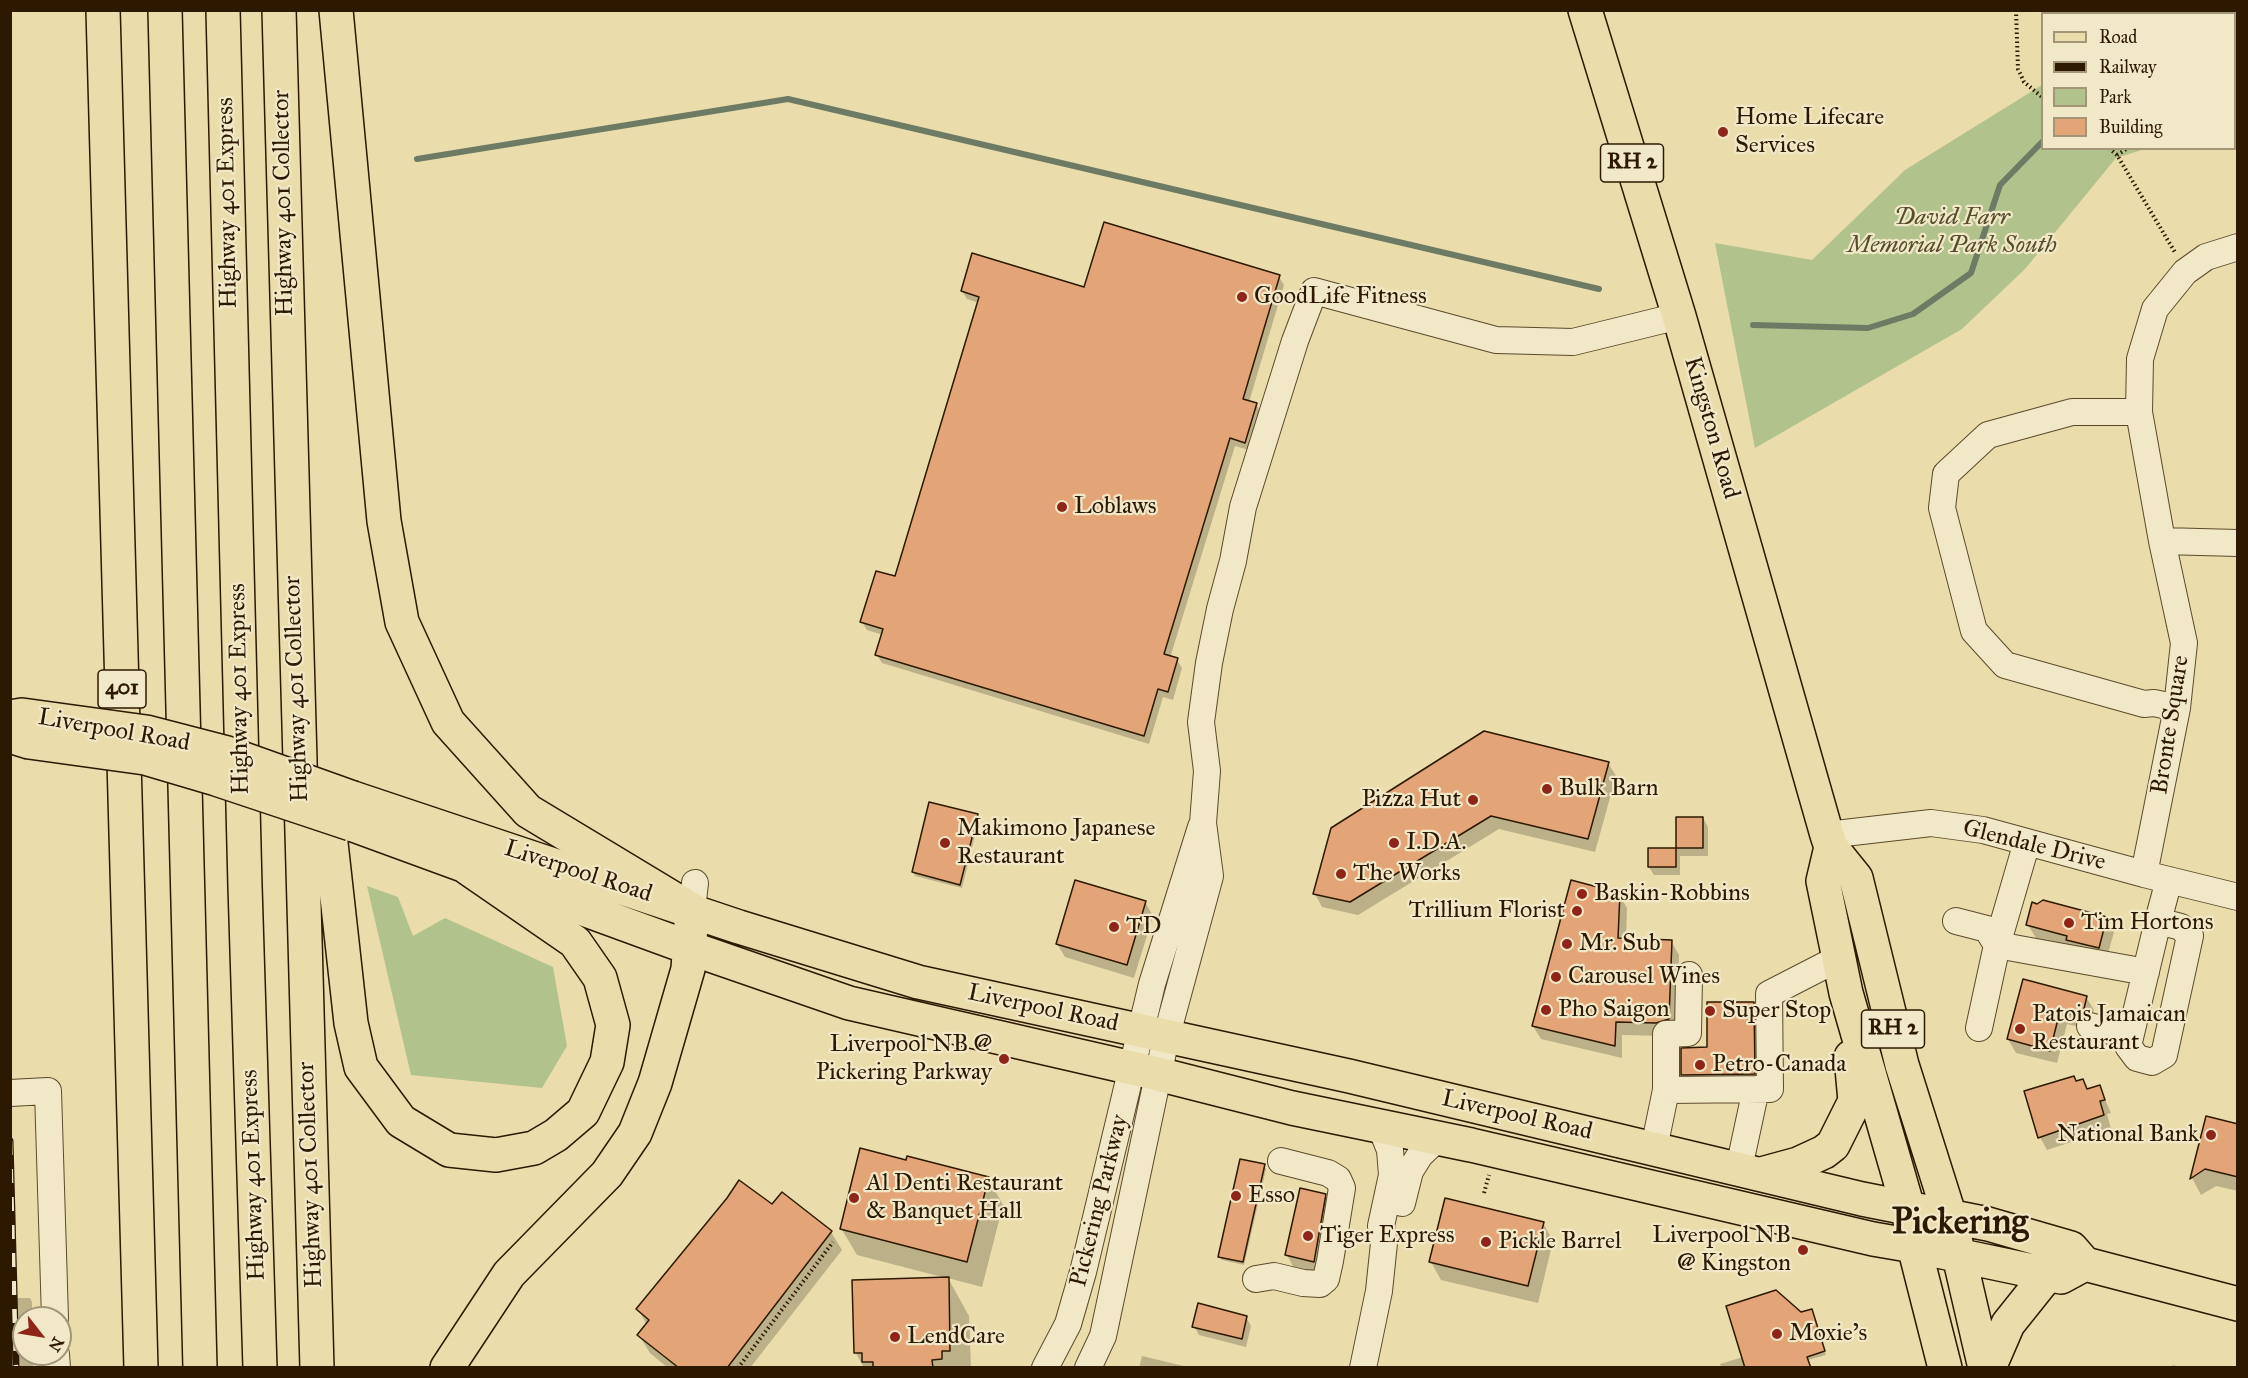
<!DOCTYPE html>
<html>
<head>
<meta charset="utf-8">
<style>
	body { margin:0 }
	#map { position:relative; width:2248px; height:1378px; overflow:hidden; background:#eadcab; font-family:"IM FELL Great Primer",serif }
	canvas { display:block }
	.frame { position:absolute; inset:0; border:12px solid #2c1900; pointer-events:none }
	.legend { position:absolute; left:2041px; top:12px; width:195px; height:138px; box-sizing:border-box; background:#f1e8c8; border:2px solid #a29578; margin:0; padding:8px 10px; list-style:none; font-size:18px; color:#2c1900 }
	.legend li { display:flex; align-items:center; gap:12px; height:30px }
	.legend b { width:30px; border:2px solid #a29578 }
	.north { position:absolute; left:12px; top:1306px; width:60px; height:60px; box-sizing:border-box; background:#f1e8c8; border:2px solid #a29578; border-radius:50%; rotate:121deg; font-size:16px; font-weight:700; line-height:24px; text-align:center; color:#2c1900 }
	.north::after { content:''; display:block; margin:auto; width:21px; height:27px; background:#8f2418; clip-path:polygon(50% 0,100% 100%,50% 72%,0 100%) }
</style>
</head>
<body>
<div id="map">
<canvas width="2248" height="1378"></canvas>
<div class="frame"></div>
<ul class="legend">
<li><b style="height:8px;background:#eadcab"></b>Road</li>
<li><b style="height:8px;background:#2c1900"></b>Railway</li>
<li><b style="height:16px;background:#b2c28c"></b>Park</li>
<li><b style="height:16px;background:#e3a577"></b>Building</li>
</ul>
<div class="north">N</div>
</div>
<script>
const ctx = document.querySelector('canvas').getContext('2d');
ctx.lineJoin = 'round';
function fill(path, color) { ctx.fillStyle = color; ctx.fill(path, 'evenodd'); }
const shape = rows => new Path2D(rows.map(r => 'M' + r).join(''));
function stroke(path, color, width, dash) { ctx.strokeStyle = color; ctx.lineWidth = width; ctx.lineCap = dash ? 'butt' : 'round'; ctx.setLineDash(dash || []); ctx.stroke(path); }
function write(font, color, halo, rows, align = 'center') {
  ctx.font = font + ' "IM FELL Great Primer",serif'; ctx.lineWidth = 4.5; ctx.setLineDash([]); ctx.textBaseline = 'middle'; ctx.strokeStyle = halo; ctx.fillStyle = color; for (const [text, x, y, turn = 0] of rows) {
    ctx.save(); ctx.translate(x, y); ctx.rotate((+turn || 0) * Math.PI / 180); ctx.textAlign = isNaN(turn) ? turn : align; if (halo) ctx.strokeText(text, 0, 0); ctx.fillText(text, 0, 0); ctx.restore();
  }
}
fill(shape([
	[2237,11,2238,118,2235,119,2234,14,2230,13],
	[2042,85,2042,148,2145,149,2116,158,2025,269,1962,329,1755,448,1715,243,1812,260,1905,170],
	[367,886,398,897,413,936,445,918,553,967,567,1046,542,1088,411,1075]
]), '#b2c28c');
fill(shape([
	[1105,224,1279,277,1284,285,1249,402,1256,404,1261,413,1249,450,1235,446,1170,658,1177,660,1182,668,1173,700,1163,697,1149,744,882,663,877,655,883,635,867,630,862,622,896,578,979,303,967,299,962,291,1085,288],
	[1608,763,1616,776,1595,852,1499,829,1358,915,1322,907,1315,894],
	[977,815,979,819,962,888,915,876,913,872],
	[1677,818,1703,818,1708,827,1708,856,1680,856,1680,875,1654,875,1649,867,1649,850,1677,850],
	[1619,894,1627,908,1626,940,1671,941,1679,955,1676,1032,1664,1036,1622,1035,1622,1058,1541,1039,1533,1026],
	[1145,902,1153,916,1134,978,1065,957,1057,944],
	[2037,905,2106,918,2114,932,2106,961,2072,948,2036,938,2028,925],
	[2024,980,2086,997,2094,1010,2090,1027,2087,1029,2067,1024,2057,1063,2016,1053,2008,1039],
	[1753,1004,1761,1017,1762,1087,1690,1088,1683,1074],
	[2083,1081,2088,1090,2099,1086,2111,1113,2107,1114,2111,1129,2047,1150,2040,1137],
	[2207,1118,2238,1126,2238,1191,2216,1186,2201,1195,2192,1178],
	[1264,1166,1266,1169,1244,1265,1222,1260,1220,1257],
	[988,1178,1003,1205,982,1287,948,1278,969,1316,971,1368,864,1368,856,1353,946,1278,857,1255,841,1228],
	[782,1194,831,1232,842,1250,750,1368,668,1368,650,1353,639,1335,647,1325,638,1309,772,1206],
	[1325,1195,1333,1209,1322,1274,1294,1268,1287,1255],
	[1543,1223,1553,1241,1538,1303,1441,1280,1431,1262],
	[10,1298,30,1298,32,1302,32,1318,24,1318,24,1354,33,1354,33,1368,10,1368],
	[1812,1310,1826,1355,1808,1360,1810,1368,1722,1368,1720,1364,1743,1357,1801,1314],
	[1246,1317,1251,1326,1246,1347,1199,1335,1194,1326],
	[1142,1356,1192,1368,1139,1368],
	[2175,1365,2176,1368,2160,1368]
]), '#0003');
stroke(shape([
	[2234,62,2238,61],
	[417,159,788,99,1599,289],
	[1753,325,1868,328,1913,314,1971,273,2000,185,2042,142]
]), '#6d7b65', 6);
const building = shape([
	[1104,222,1280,275,1243,399,1257,403,1245,443,1230,438,1164,654,1178,658,1168,692,1158,689,1144,736,875,655,883,629,860,622,876,571,895,576,979,297,961,291,972,253,1084,287,1104,222],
	[1484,731,1609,762,1588,839,1491,816,1350,902,1313,894,1331,828,1484,731],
	[929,802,978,814,960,885,912,872,929,802],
	[1676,817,1703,817,1703,848,1676,848,1676,817],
	[1648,848,1676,848,1676,867,1648,867,1648,848],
	[1075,880,1146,901,1127,965,1056,944,1075,880],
	[1571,880,1620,893,1618,938,1672,940,1669,1019,1656,1023,1616,1022,1615,1046,1532,1026,1571,880],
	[2043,900,2107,917,2099,948,2066,940,2067,936,2026,925,2032,902,2037,904,2043,900],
	[2023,979,2087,996,2083,1013,2079,1016,2060,1011,2050,1051,2007,1039,2023,979],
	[1707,1002,1754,1002,1755,1074,1681,1075,1681,1048,1707,1047,1707,1002],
	[2074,1076,2076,1081,2083,1079,2087,1089,2100,1085,2105,1100,2100,1101,2104,1115,2038,1138,2024,1091,2074,1076],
	[2206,1116,2238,1124,2238,1177,2205,1169,2190,1179,2206,1116],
	[860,1148,906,1160,907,1156,989,1177,967,1262,840,1229,860,1148],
	[1240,1159,1265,1164,1243,1262,1218,1257,1240,1159],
	[739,1180,772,1204,782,1192,832,1231,727,1368,679,1368,637,1335,649,1320,636,1309,727,1198,739,1180],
	[1300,1188,1326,1194,1314,1262,1285,1255,1300,1188],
	[1445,1198,1544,1222,1528,1286,1429,1262,1445,1198],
	[949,1277,950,1351,942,1351,942,1359,932,1360,933,1368,873,1368,873,1362,862,1362,862,1353,854,1353,852,1280,949,1277],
	[1776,1290,1801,1312,1812,1309,1825,1351,1807,1357,1811,1368,1745,1368,1726,1306,1776,1290],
	[1198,1303,1247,1316,1242,1339,1192,1327,1198,1303]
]);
fill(building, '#e3a577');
stroke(building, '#2c1900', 1.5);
const minor = shape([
	[2139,412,2072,412,1988,435,1946,474,1942,508,1974,631,2005,665,2144,704,2154,703,2177,708],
	[2162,541,2238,543],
	[1827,835,1931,823,1983,830,2144,874,2238,897],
	[2144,874,2177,708,2184,643,2162,541,2139,412,2140,359,2155,309,2185,272,2206,257,2238,247],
	[692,910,695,883],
	[1956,921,1987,929,1997,945,2027,842],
	[2158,921,2181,927,2190,936,2164,1055,2152,1062,2137,1058,2128,1046,2158,921,2169,880],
	[1689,975,1688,1033,1666,1034,1666,1090,1770,1089,1769,994,1839,958],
	[2090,1026,2130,1036],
	[1979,1028,1997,945,2146,972],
	[10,1093,48,1091,55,1318],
	[1654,1148,1666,1090],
	[1739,1168,1756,1089],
	[1402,1203,1410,1171,1420,1155,1438,1138],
	[1256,1279,1274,1276,1303,1283,1320,1284,1326,1279,1330,1261,1342,1188,1338,1179,1328,1173,1281,1161],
	[56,1354,57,1368],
	[1045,1368,1068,1324,1083,1272,1152,984,1201,827],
	[1088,1368,1103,1336,1166,1038,1210,876,1203,823,1207,771,1201,722,1209,663,1220,609,1233,561,1243,507,1295,341,1314,291,1496,340,1573,342,1679,316],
	[1363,1368,1379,1291,1384,1243,1381,1226,1392,1175,1390,1150,1380,1125]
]);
const major = shape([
	[1585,10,1679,316,1827,835,1831,847,1856,878,1902,1065,1950,1217,1985,1368],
	[353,798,739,927,918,982,1349,1076,1862,1199,1988,1224,2071,1248,2085,1264,2238,1304],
	[351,824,690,948,849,1003,1158,1074,1292,1108,1471,1145,1873,1239,1914,1246,2061,1277,2085,1264],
	[1831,847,1823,881,1846,993,1908,1208,1914,1246,1945,1368],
	[1765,1173,1798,1164,1824,1152,1833,1145,1855,1101,1851,1057],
	[1989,1368,2008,1324,2048,1274]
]);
const highway = shape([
	[103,10,141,1368],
	[165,10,200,1368],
	[223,10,245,886,260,1368],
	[279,10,317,1368],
	[336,10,384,521,402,622,448,722,528,811,692,910,688,969,655,1083,635,1133,607,1174,509,1274,447,1368],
	[325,789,351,1023,361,1067,401,1121,449,1150,496,1155,534,1148,556,1135,583,1112,607,1062,613,1025,600,978,575,942,469,869]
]);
stroke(minor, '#5c4a2b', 28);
stroke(major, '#2c1900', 36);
stroke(highway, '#2c1900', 36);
stroke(shape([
	[2016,10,2018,69,2024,82,2042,97],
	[2234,109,2238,109],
	[2109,148,2117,155,2176,254],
	[2117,155,2128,148],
	[1484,1193,1489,1175],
	[738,1368,833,1242]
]), '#2c1900', 4, [1.5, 3]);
stroke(minor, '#f1e8c8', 26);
stroke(major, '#eadcab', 33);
stroke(highway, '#eadcab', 33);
const rail = shape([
	[10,1141,16,1368]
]);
stroke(rail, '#2c1900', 7);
stroke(rail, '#f1e8c8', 4.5, [14]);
const majorBridge = shape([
	[10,717,22,715,146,732,227,753,353,798],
	[10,736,29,742,145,758,216,779,351,824]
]);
stroke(majorBridge, '#2c1900', 36, []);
stroke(majorBridge, '#eadcab', 33);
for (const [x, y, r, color] of [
	[1723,132,6,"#8f2418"],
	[1242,297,6,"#8f2418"],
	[1062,507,6,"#8f2418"],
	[1547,789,6,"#8f2418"],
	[1473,800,6,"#8f2418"],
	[945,843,6,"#8f2418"],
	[1394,843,6,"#8f2418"],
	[1341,874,6,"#8f2418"],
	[1582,894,6,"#8f2418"],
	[1577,911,6,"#8f2418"],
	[2069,923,6,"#8f2418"],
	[1114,927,6,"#8f2418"],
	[1567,944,6,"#8f2418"],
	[1556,977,6,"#8f2418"],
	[1546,1010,6,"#8f2418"],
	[1710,1011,6,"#8f2418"],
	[2020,1029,6,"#8f2418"],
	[1004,1059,6,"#8f2418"],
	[1700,1065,6,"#8f2418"],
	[2211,1135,6,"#8f2418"],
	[1236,1196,6,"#8f2418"],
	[854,1198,6,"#8f2418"],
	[1308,1236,6,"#8f2418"],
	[1486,1242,6,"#8f2418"],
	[1803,1250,6,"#8f2418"],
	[1777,1334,6,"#8f2418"],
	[895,1337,6,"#8f2418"]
]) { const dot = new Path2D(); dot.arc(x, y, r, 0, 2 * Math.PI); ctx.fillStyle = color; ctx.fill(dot); stroke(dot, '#f1e8c8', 2); }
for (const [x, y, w] of [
	[1632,163,63],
	[122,689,48],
	[1893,1029,63]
]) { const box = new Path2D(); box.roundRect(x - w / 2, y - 19, w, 38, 4.5); ctx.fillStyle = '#f1e8c8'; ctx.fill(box); stroke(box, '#2c1900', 1.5); }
write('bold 22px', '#2c1900', null, [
	["RH 2",1632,163],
	["401",122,689],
	["RH 2",1893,1029]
]);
write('24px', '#2c1900', '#f1e8c8', [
	["Home Lifecare",1735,118],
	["Services",1735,146],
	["GoodLife Fitness",1254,297],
	["Loblaws",1074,507],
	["Bulk Barn",1559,789],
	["Pizza Hut",1461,800,"right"],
	["Makimono Japanese",957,829],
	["Restaurant",957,857],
	["I.D.A.",1406,843],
	["The Works",1353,874],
	["Baskin-Robbins",1594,894],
	["Trillium Florist",1565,911,"right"],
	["Tim Hortons",2081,923],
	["TD",1126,927],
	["Mr. Sub",1579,944],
	["Carousel Wines",1568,977],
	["Pho Saigon",1558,1010],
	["Super Stop",1722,1011],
	["Patois Jamaican",2032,1015],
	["Restaurant",2032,1043],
	["Liverpool NB @",992,1045,"right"],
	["Pickering Parkway",992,1073,"right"],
	["Petro-Canada",1712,1065],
	["National Bank",2199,1135,"right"],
	["Al Denti Restaurant",866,1184],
	["& Banquet Hall",866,1212],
	["Esso",1248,1196],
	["Tiger Express",1320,1236],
	["Liverpool NB",1791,1236,"right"],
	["@ Kingston",1791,1264,"right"],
	["Pickle Barrel",1498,1242],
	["Moxie's",1789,1334],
	["LendCare",907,1337]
], 'left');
write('24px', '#2c1900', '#f1e8c8', [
	["Highway 401 Express",228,203,-91],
	["Highway 401 Collector",284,203,-91],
	["Kingston Road",1711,428,74],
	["Highway 401 Express",240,689,-91],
	["Highway 401 Collector",297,689,-92],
	["Bronte Square",2171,725,-81],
	["Liverpool Road",114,731,10],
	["Glendale Drive",2034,846,14],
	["Liverpool Road",578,872,18],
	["Liverpool Road",1043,1009,12],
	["Liverpool Road",1517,1116,13],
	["Highway 401 Express",254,1175,-92],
	["Highway 401 Collector",311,1175,-92],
	["Pickering Parkway",1100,1201,-76]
]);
write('italic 24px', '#544c2a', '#f1e8c8', [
	["David Farr",1952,218],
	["Memorial Park South",1952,246]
]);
write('bold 36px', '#2c1900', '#f1e8c8', [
	["Pickering",1960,1224]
]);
</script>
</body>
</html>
